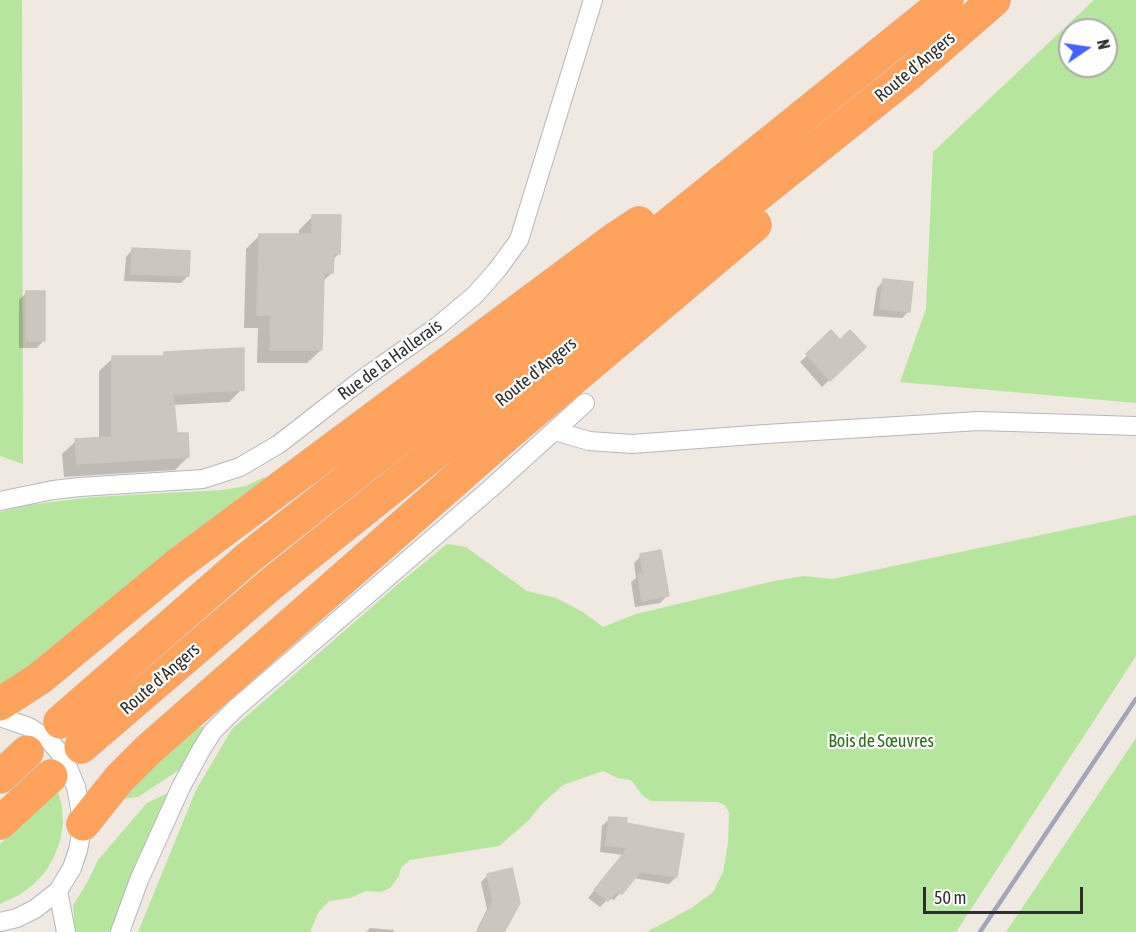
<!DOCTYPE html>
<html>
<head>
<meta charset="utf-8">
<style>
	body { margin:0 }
	#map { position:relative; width:1136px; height:932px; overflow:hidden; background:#efe9e1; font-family:"Asap Condensed",sans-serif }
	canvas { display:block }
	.north { position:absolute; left:1058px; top:18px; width:60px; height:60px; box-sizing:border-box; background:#fff; border:2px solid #ababab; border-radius:50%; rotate:77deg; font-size:16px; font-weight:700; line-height:24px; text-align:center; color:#2e2e2e }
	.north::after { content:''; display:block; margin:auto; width:21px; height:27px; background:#4264fb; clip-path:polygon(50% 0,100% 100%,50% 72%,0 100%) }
	.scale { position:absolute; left:923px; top:887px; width:160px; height:27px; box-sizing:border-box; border:3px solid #2e2e2e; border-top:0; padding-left:8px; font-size:18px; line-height:21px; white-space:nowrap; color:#2e2e2e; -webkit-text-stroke:4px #fff; paint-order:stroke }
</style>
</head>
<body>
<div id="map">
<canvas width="1136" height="932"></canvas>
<div class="north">N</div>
<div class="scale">50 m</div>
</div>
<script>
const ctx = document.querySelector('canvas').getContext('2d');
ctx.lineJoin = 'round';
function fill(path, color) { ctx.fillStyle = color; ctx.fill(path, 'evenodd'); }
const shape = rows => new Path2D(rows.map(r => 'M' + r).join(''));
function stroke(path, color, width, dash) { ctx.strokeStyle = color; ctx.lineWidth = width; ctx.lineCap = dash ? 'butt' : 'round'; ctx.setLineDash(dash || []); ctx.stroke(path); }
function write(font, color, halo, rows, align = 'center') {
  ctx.font = font + ' "Asap Condensed",sans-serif'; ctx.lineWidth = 4.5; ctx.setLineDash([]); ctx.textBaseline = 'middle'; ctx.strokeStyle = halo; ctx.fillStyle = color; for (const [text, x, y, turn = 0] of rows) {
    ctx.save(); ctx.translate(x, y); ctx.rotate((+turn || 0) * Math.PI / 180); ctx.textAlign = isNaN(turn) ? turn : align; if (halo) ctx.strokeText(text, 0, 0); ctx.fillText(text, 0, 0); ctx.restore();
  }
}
fill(shape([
	[0,0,22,0,23,464,0,456],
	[1094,0,1136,0,1136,403,900,382,926,309,933,152],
	[1070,30,1106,30,1106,66,1070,66],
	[264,477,269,482,34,671,0,686,0,512,28,505,93,497,223,490,246,486],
	[1136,515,1136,656,956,932,647,932,693,907,713,892,723,872,728,843,729,813,725,805,718,802,651,801,643,796,631,780,618,778,603,771,563,785,542,804,528,821,499,846,410,860,401,868,399,876,390,888,381,892,366,891,350,898,329,901,318,913,310,932,138,932,196,790,232,729,397,585,447,544,466,547,527,591,556,598,583,612,603,627,636,614,774,581,804,576,832,579],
	[205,726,179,770,138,797,118,800,187,731],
	[1136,738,1136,932,1006,932],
	[58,791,62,807,63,824,60,841,54,857,46,871,34,884,21,894,0,904,0,844],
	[170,792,136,862,110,932,75,932,73,905,87,883,98,860,147,803]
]), '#b6e59e');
fill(shape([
	[313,216,339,254,332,260,332,273,322,282,321,350,307,363,257,363,258,328,244,328,246,249,260,235,299,235,299,230],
	[133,249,188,276,181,283,124,281,126,257],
	[884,280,909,311,902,318,873,316,877,288],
	[26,293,44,340,37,348,19,348,19,300],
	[831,333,839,342,864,347,822,387,800,362],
	[165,354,242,389,229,402,173,405,176,435,188,457,175,470,64,477,62,454,76,441,99,439,99,371,113,358,161,357],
	[641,556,667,596,660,603,635,607,631,582,636,578,634,563],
	[609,819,624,824,676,877,669,884,633,878,614,900,609,898,600,907,588,898,623,855,600,852,602,826],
	[488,875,502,932,476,932,487,909,481,882],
	[370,928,394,930,393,932,366,932]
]), '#0003');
const building = shape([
	[312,215,341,215,340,254,334,254,333,273,324,273,322,350,270,350,271,315,257,315,259,234,312,234,312,215],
	[132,248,190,251,189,276,131,274,132,248],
	[883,279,913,282,910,312,880,309,883,279],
	[26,291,45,291,45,341,26,341,26,291],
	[831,330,840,340,850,330,866,347,830,381,806,354,831,330],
	[244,348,244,390,173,394,177,433,188,433,189,457,77,464,75,439,112,437,112,356,164,356,164,352,244,348],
	[661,550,669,596,642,601,638,574,643,573,640,554,661,550],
	[609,817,627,818,626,823,684,834,677,877,640,872,622,894,617,892,608,901,594,890,628,848,606,845,609,817],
	[512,868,520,903,504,932,478,932,493,901,487,874,512,868]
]);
fill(building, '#cbc7bf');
stroke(building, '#cbc5ba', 1.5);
const street = shape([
	[555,431,589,441,632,444,766,434,979,421,1136,426],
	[0,501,53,490,80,487,203,479,240,467,279,444,364,378,438,326,475,295,497,270,519,240,593,0],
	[0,717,29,727,49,740,64,758,76,787,83,824,78,850,72,868,58,891,35,909,17,918,0,922],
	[58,891,66,932],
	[120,932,139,880,181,787,201,750,213,731,235,709,490,489,585,403]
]);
const highway = shape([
	[0,704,40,678,177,565,612,241,639,223],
	[60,722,248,558,560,312,947,0],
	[81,747,271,584,909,74,994,0],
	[0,777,27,752],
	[0,823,51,776],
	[83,824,119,779,148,750,511,431,755,225]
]);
stroke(street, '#b4b7c1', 20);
stroke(highway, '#c9c9c9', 34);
stroke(street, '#fff', 18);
stroke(highway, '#ffa35c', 33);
stroke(shape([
	[980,932,1136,699]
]), '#a3a6b8', 4.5);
write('18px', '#2e2e2e', '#fff', [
	["Route d'Angers",915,67,-40],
	["Rue de la Hallerais",390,360,-36],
	["Route d'Angers",536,372,-39],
	["Route d'Angers",160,679,-41]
]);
write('18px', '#2c6e1b', '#fff', [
	["Bois de Sœuvres",881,741]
]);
</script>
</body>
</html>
